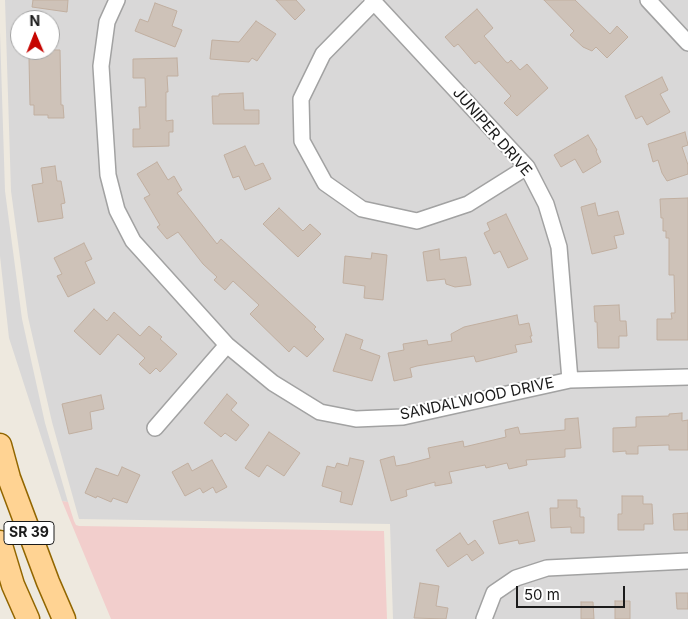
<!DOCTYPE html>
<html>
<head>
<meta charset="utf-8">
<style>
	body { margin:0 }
	#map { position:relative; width:688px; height:619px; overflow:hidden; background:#eee9df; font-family:Inter,sans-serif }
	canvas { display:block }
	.north { position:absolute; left:10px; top:10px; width:50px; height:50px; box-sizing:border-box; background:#fff; border:1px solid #a4a4a4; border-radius:50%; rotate:359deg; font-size:14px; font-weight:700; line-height:20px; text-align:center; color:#1b1b1b }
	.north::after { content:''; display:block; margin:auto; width:18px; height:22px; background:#c60500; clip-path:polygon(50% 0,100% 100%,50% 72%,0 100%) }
	.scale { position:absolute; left:516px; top:586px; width:109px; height:22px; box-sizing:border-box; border:2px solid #1b1b1b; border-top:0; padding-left:6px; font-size:15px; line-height:18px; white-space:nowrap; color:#1b1b1b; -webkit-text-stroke:4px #fff; paint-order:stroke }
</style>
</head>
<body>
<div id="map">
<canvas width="688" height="619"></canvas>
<div class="north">N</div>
<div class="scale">50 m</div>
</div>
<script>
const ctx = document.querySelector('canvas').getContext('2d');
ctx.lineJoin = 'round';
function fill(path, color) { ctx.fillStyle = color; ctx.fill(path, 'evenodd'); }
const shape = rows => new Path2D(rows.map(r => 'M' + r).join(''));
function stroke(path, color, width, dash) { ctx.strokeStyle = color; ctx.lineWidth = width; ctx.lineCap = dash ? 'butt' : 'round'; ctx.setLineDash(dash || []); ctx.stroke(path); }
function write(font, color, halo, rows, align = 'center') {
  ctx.font = font + ' Inter,sans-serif'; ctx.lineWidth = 4; ctx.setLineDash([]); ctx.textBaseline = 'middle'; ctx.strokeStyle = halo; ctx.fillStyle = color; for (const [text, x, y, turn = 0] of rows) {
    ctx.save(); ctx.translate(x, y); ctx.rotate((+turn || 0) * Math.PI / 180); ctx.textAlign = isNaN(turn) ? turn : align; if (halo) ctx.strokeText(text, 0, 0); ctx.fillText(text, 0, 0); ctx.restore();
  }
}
fill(shape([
	[5,0,688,0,688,619,393,619,390,524,79,519,52,422,28,317,11,191],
	[20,20,50,20,50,50,20,50],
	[0,32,5,191,22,319,45,423,68,502,62,501,9,338,0,256]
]), '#d9d8d8');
fill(shape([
	[62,501,68,502,74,521,76,525,79,526,384,531,387,619,111,619]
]), '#f2cecc');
const building = shape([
	[33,0,68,0,67,12,32,7,33,0],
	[276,0,296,0,305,10,295,20,276,0],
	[544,0,575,0,610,34,617,26,628,37,607,58,596,47,592,51,583,47,570,35,574,31,544,0],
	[155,3,177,11,172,26,182,30,175,47,135,31,140,19,148,22,155,3],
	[477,9,493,28,484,36,506,62,508,63,511,60,520,70,527,64,548,88,517,116,504,103,511,96,479,61,475,64,458,44,454,47,445,37,477,9],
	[256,21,276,34,257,61,252,58,249,62,210,59,212,40,239,42,256,21],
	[31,50,60,50,61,105,63,105,64,118,48,118,48,115,34,115,34,105,30,105,29,59,31,59,31,50],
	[177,58,178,76,167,76,168,92,166,92,166,121,173,120,173,132,169,132,169,146,133,147,133,129,140,129,139,107,146,107,145,78,133,78,133,59,177,58],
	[662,77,668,90,660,94,670,112,647,125,642,116,636,119,625,96,662,77],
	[243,93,244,110,259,110,259,124,213,124,212,96,219,96,219,94,243,93],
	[685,132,688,145,682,147,688,165,688,174,667,181,662,173,658,160,653,162,648,144,685,132],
	[588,135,597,150,596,151,601,162,583,173,575,159,561,167,554,155,588,135],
	[245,146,255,166,263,163,271,179,245,190,239,176,233,178,224,155,245,146],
	[157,162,168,180,174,176,182,190,177,193,217,244,221,239,316,327,314,329,324,339,307,357,294,346,289,352,250,314,259,305,233,281,225,290,214,280,217,277,203,264,178,232,167,239,157,227,160,225,144,198,150,195,137,174,157,162],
	[55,166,57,181,61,181,65,203,61,204,63,218,38,222,32,185,43,183,41,168,55,166],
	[688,198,688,340,657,340,657,319,672,319,671,313,675,313,674,275,669,275,669,238,666,238,666,231,663,231,663,218,661,218,660,199,688,198],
	[595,203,598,216,618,211,624,234,614,236,617,248,592,254,581,207,595,203],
	[279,208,303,231,310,224,321,234,298,257,263,224,279,208],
	[506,214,528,259,508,268,500,251,494,254,484,233,490,230,487,223,506,214],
	[84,243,92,259,85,262,95,283,68,297,57,276,62,274,54,258,84,243],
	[439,249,440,260,466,257,471,285,455,287,446,284,445,279,427,281,423,252,439,249],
	[372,253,387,255,383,300,364,298,365,286,343,283,345,256,371,259,372,253],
	[619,305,620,321,626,321,627,336,619,336,619,348,598,348,597,322,595,322,594,306,619,305],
	[94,309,107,321,114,312,140,336,149,326,162,337,160,339,177,354,160,372,156,368,150,374,139,364,145,358,118,334,100,355,74,331,94,309],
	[517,315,519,325,529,323,532,336,530,336,532,342,515,345,517,352,476,362,474,356,417,366,410,368,412,377,394,381,388,353,404,350,403,344,427,340,428,345,452,341,451,334,464,327,517,315],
	[346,334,363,340,360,349,380,356,372,381,333,371,346,334],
	[227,394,237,403,231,410,249,425,236,441,225,433,221,437,204,423,227,394],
	[101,395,104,409,90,412,92,429,69,434,62,404,101,395],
	[682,413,682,421,688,420,688,450,669,450,669,445,638,446,638,454,626,454,626,451,613,452,613,428,636,427,636,417,669,416,669,414,682,413],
	[578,418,581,448,565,449,565,457,526,460,527,465,509,469,507,463,486,468,485,465,449,472,452,483,435,486,435,482,406,490,407,496,391,501,380,460,394,456,396,466,407,464,430,458,428,448,463,441,464,447,506,437,505,430,518,427,520,434,565,430,565,419,578,418],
	[269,432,300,453,284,476,267,465,259,477,245,468,269,432],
	[350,458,364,461,352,505,340,502,342,492,322,486,327,466,335,468,337,463,348,466,350,458],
	[212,460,227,487,216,493,213,487,203,493,200,488,185,496,172,472,188,463,192,471,212,460],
	[122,467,140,475,127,503,113,498,111,502,97,496,96,498,85,493,96,468,118,476,122,467],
	[622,496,643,496,643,504,652,504,653,524,644,524,644,530,618,530,618,514,622,514,622,496],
	[558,500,577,500,577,508,580,508,580,517,584,517,584,533,571,533,571,527,551,528,550,508,558,508,558,500],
	[528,512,535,541,519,544,518,540,499,544,493,521,528,512],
	[688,513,688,530,674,530,673,514,688,513],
	[460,533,468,545,475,540,484,553,472,561,467,554,448,567,436,550,460,533],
	[420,583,439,586,436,606,448,608,446,619,414,618,420,583],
	[676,593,688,593,688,609,677,609,676,593],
	[615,601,630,601,630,619,615,619,615,601],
	[581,602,593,602,594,619,581,619,581,602]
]);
fill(building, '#cec2b8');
stroke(building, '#c1afa0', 1);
const minor = shape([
	[117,0,107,22,101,66,108,175,117,210,133,241,227,345,273,383,320,412,356,419,403,417,570,380,688,377],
	[372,0,527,167,546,204,559,247,570,380],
	[648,0,688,43],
	[374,2,323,54,301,99,302,141,325,183,362,209,417,221,468,204,527,167],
	[155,428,227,345],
	[484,619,494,593,516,578,547,568,688,561]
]);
const primary = shape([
	[0,445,9,478,48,582,64,619],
	[0,542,13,585,28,619]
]);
stroke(minor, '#a2a2a2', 18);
stroke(primary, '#926600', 25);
stroke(minor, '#fff', 15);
stroke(primary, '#ffd393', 22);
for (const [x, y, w] of [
	[29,533,50]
]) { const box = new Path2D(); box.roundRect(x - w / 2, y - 11.5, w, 23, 4); ctx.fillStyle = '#fff'; ctx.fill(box); stroke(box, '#1b1b1b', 1); }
write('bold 14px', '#1b1b1b', null, [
	["SR 39",29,533]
]);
write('15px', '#1b1b1b', '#fff', [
	["JUNIPER DRIVE",492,132,49],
	["SANDALWOOD DRIVE",477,399,-12]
]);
</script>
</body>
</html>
